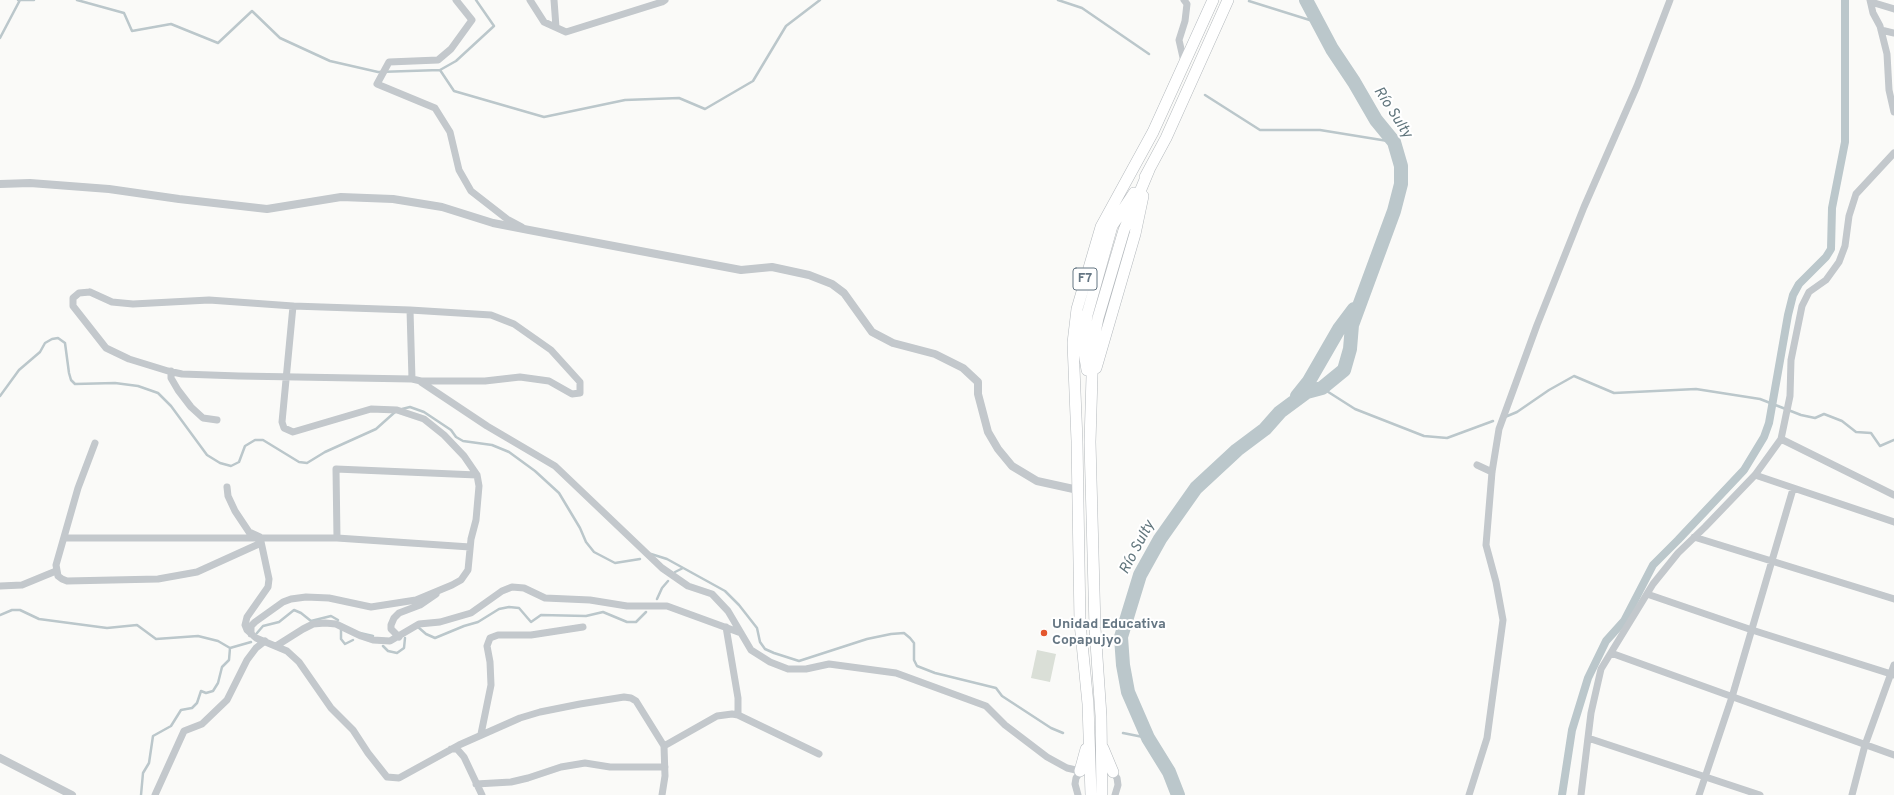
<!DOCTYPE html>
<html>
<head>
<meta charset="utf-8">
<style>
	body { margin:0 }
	canvas { display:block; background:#fafaf8 }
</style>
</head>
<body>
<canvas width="1894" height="795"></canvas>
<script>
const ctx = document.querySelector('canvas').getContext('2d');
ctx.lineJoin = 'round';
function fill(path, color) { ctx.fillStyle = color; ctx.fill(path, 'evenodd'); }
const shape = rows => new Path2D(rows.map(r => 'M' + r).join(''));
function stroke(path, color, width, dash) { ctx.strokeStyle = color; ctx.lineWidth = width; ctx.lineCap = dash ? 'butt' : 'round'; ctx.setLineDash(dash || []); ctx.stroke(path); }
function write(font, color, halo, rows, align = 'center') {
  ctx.font = font + ' Overpass,sans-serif'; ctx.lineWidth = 4; ctx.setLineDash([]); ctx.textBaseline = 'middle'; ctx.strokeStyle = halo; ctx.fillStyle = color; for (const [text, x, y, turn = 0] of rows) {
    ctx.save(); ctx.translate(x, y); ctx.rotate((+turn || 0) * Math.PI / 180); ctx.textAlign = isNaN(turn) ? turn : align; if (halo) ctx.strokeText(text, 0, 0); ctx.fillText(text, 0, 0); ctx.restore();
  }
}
fill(shape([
	[1037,650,1056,654,1050,682,1031,678]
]), '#dadfd7');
stroke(shape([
	[18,0,34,0],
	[77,0,124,13,132,31,171,24,218,43,252,11,280,38,330,61,378,72,440,70],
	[476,0,494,26,456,61,440,70,454,91,544,117,625,100,679,98,705,109,753,81,786,26,820,0],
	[1058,0,1082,8,1149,54],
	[1249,1,1316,22],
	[0,38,20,0],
	[1205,95,1260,130,1320,130,1394,142],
	[1322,388,1355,409,1424,436,1447,438,1493,421],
	[0,396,19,370,40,352,45,343,52,339,58,338,65,343,69,373,71,380,75,384,115,383,138,386,158,393,171,406,207,455,220,463,231,466,239,462,245,446,255,440,263,440,299,462,307,463,325,452,376,429,395,412],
	[402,409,410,407,424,412,451,430,456,437,463,441,492,445,509,452,535,471,559,493,580,528,586,542,594,552,615,563,640,559],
	[1505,417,1517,412,1549,390,1574,376,1614,393,1696,389,1760,399,1801,415,1815,418,1824,414,1842,421,1856,432,1871,433,1880,446,1894,440],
	[651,554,667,559,725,591,739,605,757,628,760,642,765,649,774,653,799,661,867,639,891,634,904,633,910,638,914,643,914,660,917,666,935,673,996,688,1002,696,1051,728,1063,733],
	[675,572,683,568],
	[657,599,662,588,668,581],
	[0,615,12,610,20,610,39,619,107,628,137,625,156,639,198,636,218,641,230,648],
	[418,627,426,634,435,638,464,626,478,622,499,609,509,607,519,608,531,622,541,615,586,616,603,612,627,622,636,622,646,612],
	[341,629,341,639,345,644,353,640],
	[257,633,263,626,279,622,294,610,301,613,311,621,331,616,338,620],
	[360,633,373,636],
	[383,646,388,651,397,653,404,648,405,638],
	[1123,733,1148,738],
	[141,795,143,773,149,763,153,736,171,726,181,710,192,708,197,703,201,691,206,693,213,691,218,683,222,667,229,660,230,648,251,642]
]), '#bbc7cb', 2.5);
stroke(shape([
	[1562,795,1572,730,1588,678,1606,641,1624,621,1653,565,1678,540,1744,470,1764,437,1769,423,1788,315,1793,295,1799,284,1826,257,1831,249,1832,208,1845,142,1845,0]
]), '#bbc7cb', 8);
stroke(shape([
	[1297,396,1309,381,1339,329,1354,309],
	[1178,795,1169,772,1148,738,1128,692,1123,665,1121,637,1140,575,1160,539,1196,488,1237,450,1265,429,1280,412,1307,392,1322,388,1344,370,1350,349,1352,325,1394,211,1401,184,1401,166,1394,142,1376,120,1354,82,1332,49,1306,0]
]), '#bbc7cb', 14);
const trunk = shape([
	[1145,177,1166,138,1228,0],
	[1096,368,1135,234,1143,196],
	[1087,370,1083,346,1087,315,1112,226,1134,193],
	[1103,748,1113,772],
	[1080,771,1086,749],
	[1091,795,1088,704,1080,623,1077,441,1073,343,1077,309,1101,227,1153,132,1213,0],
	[1102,795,1101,716,1095,628,1090,442,1093,343,1098,318,1124,230,1149,170]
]);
stroke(trunk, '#b4b9bd', 12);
stroke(shape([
	[456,0,472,20,451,49,438,60,389,62,377,84,435,108,450,132,459,170,471,191,507,219,522,227],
	[530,0,544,22,566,32,662,2,665,0],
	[554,0,556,27],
	[1184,0,1187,4,1185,21,1179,40,1184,62],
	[1870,0,1873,13,1880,26,1887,54,1889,90,1894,112],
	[1871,2,1894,9],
	[1881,30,1894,33],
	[90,292,112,302,133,304,209,300,293,306,410,310,491,315,514,324,551,350,580,382,580,393,572,394,549,381,520,377,485,381,421,381,412,379,239,376,182,374,168,371,129,359,106,348,73,306,73,298,79,293,90,292],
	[410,310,412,379],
	[171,371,171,378,178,390,191,407,203,418,217,420],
	[421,382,487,426,555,466,662,568,688,586,712,594,728,611,751,650,770,662,788,669,806,669,829,664,896,673,986,706,1005,725,1047,757,1067,768,1080,771],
	[1781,439,1894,495],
	[95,443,78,488,56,565,58,576,62,579,67,581,158,579,197,572,261,543],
	[1477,465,1492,472],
	[1755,475,1894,522],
	[227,487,228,496,235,511,249,532,260,537,269,579,268,587,247,617,245,625,247,630,256,638,287,651,299,662,331,708,353,730,368,753,387,777,399,778,459,745,520,718,540,712,580,704,624,697,631,698,636,701,664,746,665,776,662,795],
	[1694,537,1894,599],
	[64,538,337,538,470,547],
	[337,538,336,469,477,475],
	[0,586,22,585,56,571],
	[1647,594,1752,630,1894,675],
	[726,627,738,698,738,715],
	[251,634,251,626,255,622,283,602,291,599,306,597,329,598,371,607,416,600,452,585,461,580,468,570,471,539,476,520,479,486,477,475,464,456,444,435,424,419,397,410,371,409,293,432,284,428,282,422,293,306],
	[399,637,391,629,391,625,394,618,399,613,420,605,436,594],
	[276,646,303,629,313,624,325,623,336,624,361,636,373,640,390,641,419,624,440,622,471,613,502,591,512,587,524,588,545,598,590,600,627,606,667,606,741,633],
	[1611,653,1894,755],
	[481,734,491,685,490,662,487,646,490,638,498,635,531,635,583,627],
	[1588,738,1760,795],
	[664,746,717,716,732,714,738,715,819,754],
	[451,749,457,749,464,757,482,795],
	[1111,770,1117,778,1118,785,1115,795],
	[476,784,511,782,528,778,561,767,585,763,610,767,665,767],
	[155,795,184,731,202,724,227,700,247,660,256,648,265,641],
	[1078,795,1075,784,1076,778,1083,768],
	[1469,795,1487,738,1503,620,1496,582,1486,545,1492,472,1499,429,1537,325,1584,207,1637,86,1670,0],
	[1581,795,1591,713,1601,669,1653,584,1678,553,1705,527,1755,475,1781,439,1790,396,1791,360,1802,306,1809,292,1826,280,1839,262,1845,246,1849,216,1856,194,1894,153],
	[1699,795,1732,697,1793,489],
	[1852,795,1865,745,1894,665]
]), '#c3c8cc', 7);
stroke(shape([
	[0,184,30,183,109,189,179,199,267,209,341,197,393,199,442,207,493,223,529,230,741,270,772,267,809,275,832,284,844,293,872,332,893,343,935,354,963,368,978,382,978,394,988,432,998,449,1012,466,1037,481,1078,490],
	[0,758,72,795]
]), '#c3c8cc', 8);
stroke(trunk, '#fff', 11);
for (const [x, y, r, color] of [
	[1044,633,4,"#e4572e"]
]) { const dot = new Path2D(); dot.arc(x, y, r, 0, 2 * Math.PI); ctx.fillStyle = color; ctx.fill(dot); stroke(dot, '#fff', 1.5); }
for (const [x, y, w] of [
	[1085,279,24]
]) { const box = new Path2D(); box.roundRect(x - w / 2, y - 11, w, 22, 3); ctx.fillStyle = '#fff'; ctx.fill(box); stroke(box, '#657683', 1); }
write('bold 13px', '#657683', null, [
	["F7",1085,279]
]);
write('bold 14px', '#657683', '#fff', [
	["Unidad Educativa",1052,625],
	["Copapujyo",1052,641]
], 'left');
write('italic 15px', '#60757c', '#fff', [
	["Río Sulty",1392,113,57],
	["Río Sulty",1138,548,-62]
]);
</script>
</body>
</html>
